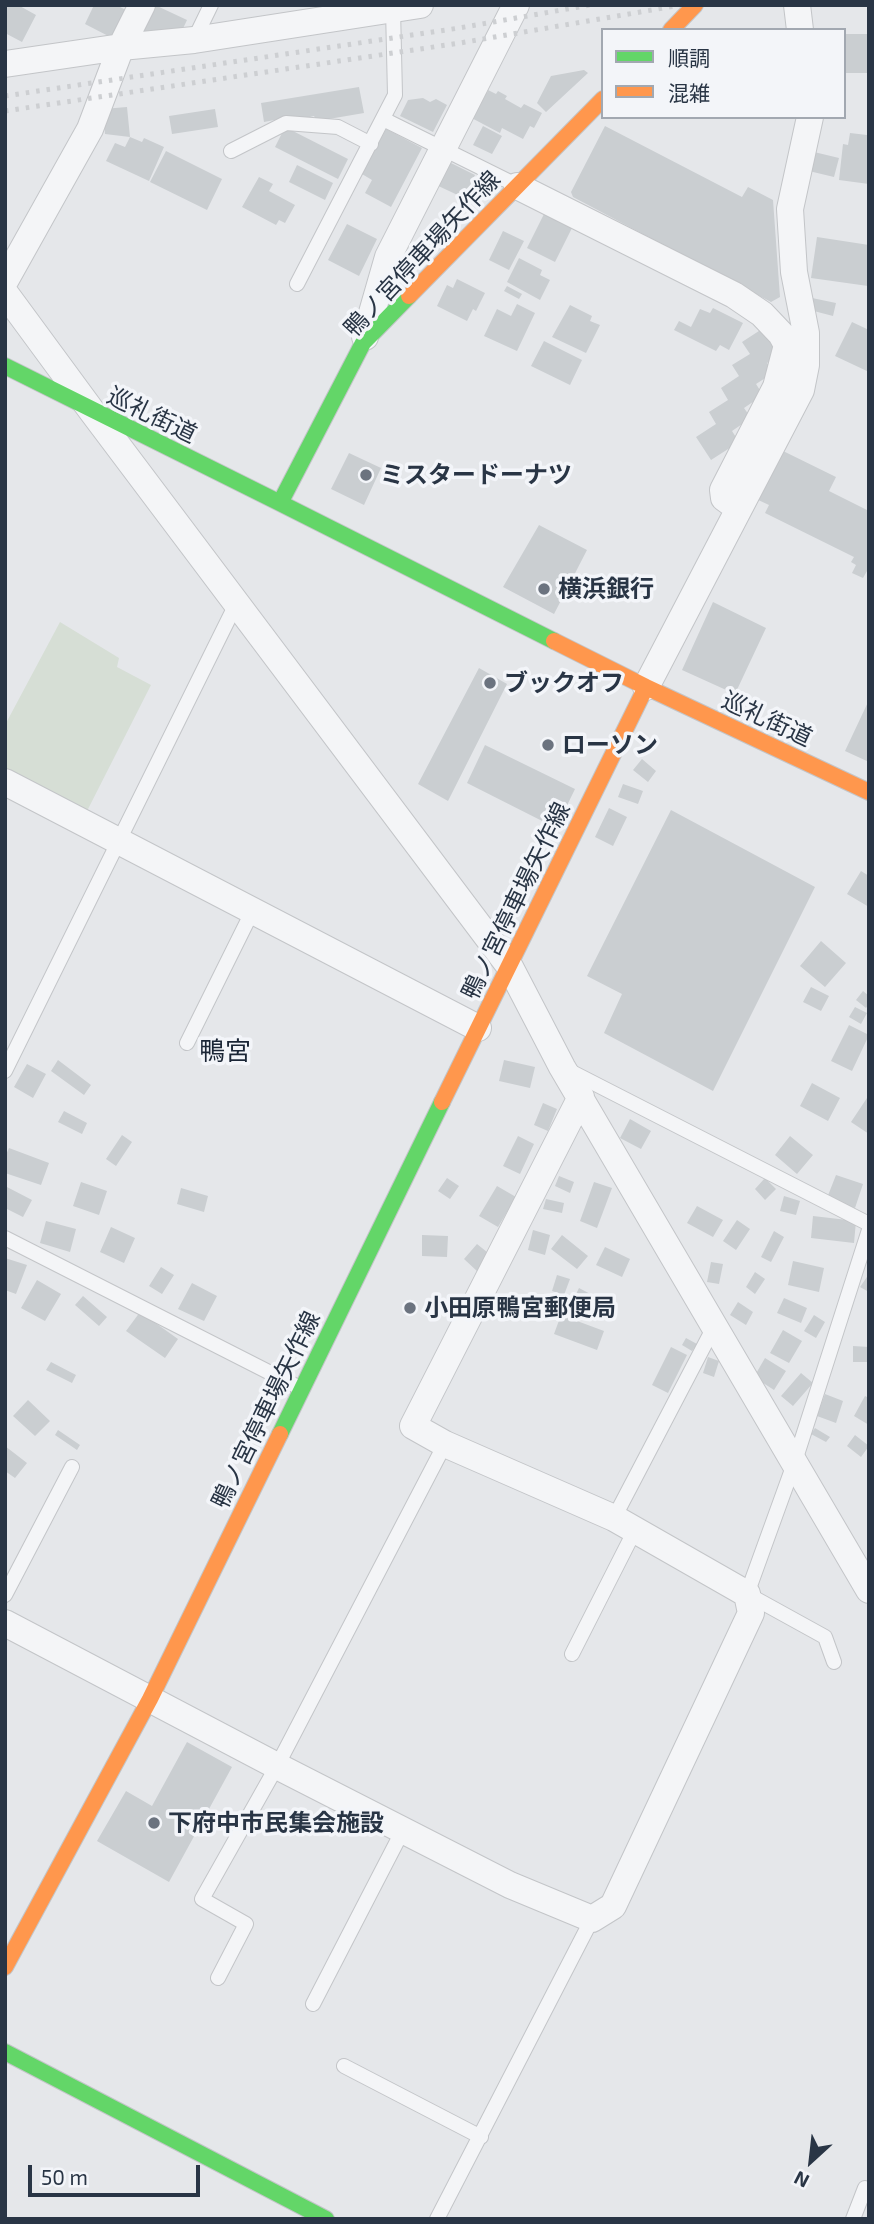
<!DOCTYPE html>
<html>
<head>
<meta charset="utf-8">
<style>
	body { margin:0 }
	#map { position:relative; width:874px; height:2224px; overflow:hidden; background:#e5e7ea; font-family:"Exo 2","Noto Sans JP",sans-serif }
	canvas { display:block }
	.frame { position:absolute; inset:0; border:7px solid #293545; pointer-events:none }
	.legend { position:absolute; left:601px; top:28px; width:245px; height:91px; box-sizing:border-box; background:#f3f5f9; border:2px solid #a2a8b1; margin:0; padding:9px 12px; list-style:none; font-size:21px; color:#293545 }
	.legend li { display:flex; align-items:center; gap:14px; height:35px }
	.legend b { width:35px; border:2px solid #a2a8b1 }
	.north { position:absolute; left:776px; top:2126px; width:70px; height:70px; -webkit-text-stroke:5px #f3f5f9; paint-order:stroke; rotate:207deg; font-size:19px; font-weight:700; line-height:28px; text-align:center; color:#293545 }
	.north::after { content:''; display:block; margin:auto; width:24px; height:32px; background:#293545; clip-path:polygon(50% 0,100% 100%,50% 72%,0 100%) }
	.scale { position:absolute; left:28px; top:2165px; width:172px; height:32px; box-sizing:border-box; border:4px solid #293545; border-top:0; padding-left:9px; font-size:21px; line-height:24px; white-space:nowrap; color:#293545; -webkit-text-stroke:5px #f3f5f9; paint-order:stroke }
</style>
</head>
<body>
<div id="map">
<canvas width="874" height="2224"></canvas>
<div class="frame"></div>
<ul class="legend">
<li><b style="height:9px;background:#63d668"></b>順調</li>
<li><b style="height:9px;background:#ff974d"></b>混雑</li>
</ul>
<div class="north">N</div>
<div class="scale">50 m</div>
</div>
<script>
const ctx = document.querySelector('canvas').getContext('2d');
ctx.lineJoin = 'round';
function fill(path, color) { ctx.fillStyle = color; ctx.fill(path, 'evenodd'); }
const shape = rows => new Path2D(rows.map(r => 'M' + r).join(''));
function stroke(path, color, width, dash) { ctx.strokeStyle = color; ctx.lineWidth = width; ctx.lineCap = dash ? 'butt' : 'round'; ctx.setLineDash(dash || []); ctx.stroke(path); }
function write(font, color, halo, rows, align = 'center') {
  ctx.font = font + ' "Exo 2","Noto Sans JP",sans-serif'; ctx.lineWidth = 7; ctx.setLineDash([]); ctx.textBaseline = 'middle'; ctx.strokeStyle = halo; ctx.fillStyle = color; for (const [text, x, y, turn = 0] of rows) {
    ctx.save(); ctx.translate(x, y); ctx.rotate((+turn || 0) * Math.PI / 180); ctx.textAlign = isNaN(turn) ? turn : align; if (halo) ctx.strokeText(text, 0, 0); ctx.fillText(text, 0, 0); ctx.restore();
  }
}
fill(shape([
	[60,622,119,658,117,667,151,685,86,813,5,771,5,725]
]), '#d6ded5');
fill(shape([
	[5,5,18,5,36,15,22,42,5,33],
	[94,5,116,5,132,13,118,41,85,24],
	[155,5,187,20,179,37,142,32],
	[844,34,869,34,869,73,844,73],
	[584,70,588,73,546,112,537,103,551,76],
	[359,87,364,113,317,121,314,116,294,121,285,118,264,122,261,103],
	[480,90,487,93,488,90,496,94,498,91,507,96,505,99,521,108,524,104,542,113,534,128,530,126,523,139,502,128,500,133,466,115],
	[423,98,430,102,436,99,447,105,433,132,400,116,408,100],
	[127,107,130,137,105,134,103,109],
	[215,109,218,127,172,134,169,116],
	[483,126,502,136,492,154,473,145],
	[605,126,742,197,748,187,773,200,780,297,771,302,573,197,571,192],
	[285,127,348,159,338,179,275,147],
	[386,129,422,148,391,207,365,193,372,180,362,174],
	[850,133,867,135,869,184,839,180,843,144,848,145],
	[130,137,142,142,144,138,164,147,149,181,106,161,115,143,125,147],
	[166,151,222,179,207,210,150,182],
	[814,152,839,158,834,177,809,171],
	[443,159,475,175,464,198,432,183],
	[297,165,333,183,325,200,289,182],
	[259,177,273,184,269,191,295,205,285,223,279,220,276,225,242,207],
	[544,214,572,228,555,262,527,248],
	[347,224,377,239,359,276,328,260],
	[503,231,524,241,509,270,489,260],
	[817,237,869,245,868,286,811,278],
	[519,258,542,270,540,275,550,280,540,300,507,282],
	[457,279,485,293,476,311,473,309,467,321,437,306,447,285,453,288],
	[507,286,522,294,519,299,504,291],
	[812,298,836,303,833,316,810,310],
	[517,304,535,313,517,351,484,336,497,309,511,316],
	[570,305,592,316,590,321,600,325,586,353,552,337],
	[713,308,743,323,729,350,720,345,716,351,674,330,679,321,691,327,700,309,710,313],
	[852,322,869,330,869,372,835,356],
	[762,329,778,355,767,363,773,373,756,384,763,395,744,408,751,418,732,431,739,442,711,460,696,437,716,424,709,412,728,400,721,388,739,376,732,365,750,354,742,342],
	[544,341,582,360,570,385,531,366],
	[779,449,836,477,829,491,869,511,869,572,867,571,863,578,852,573,856,565,851,562,854,557,765,513,769,505,754,498],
	[349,453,381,468,364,505,331,489],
	[539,525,587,550,554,614,503,587],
	[713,602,766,628,735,694,682,670],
	[479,668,507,684,448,801,418,784],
	[869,700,869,762,845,751],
	[485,745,575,789,556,828,467,783],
	[642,759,656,771,648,782,633,770],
	[623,784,643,791,638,804,618,797],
	[609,808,627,817,613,846,595,837],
	[671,810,815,887,713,1091,604,1033,622,994,587,976],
	[861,871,869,876,869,907,847,894],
	[821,941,846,963,825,987,800,966],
	[811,987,829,996,821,1011,803,1002],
	[863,991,869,996,869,1004,866,1008,856,1000],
	[855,1007,867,1013,861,1024,849,1017],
	[849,1025,869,1035,852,1071,831,1061],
	[58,1060,91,1085,84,1095,51,1071],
	[504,1060,535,1067,530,1088,499,1081],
	[27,1064,46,1074,33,1098,14,1087],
	[812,1083,840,1098,828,1121,800,1106],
	[869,1095,869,1134,851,1122],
	[543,1103,557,1109,548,1131,534,1125],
	[64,1111,87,1123,82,1134,58,1122],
	[630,1119,651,1131,641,1149,620,1138],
	[122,1135,132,1142,116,1166,106,1159],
	[518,1136,534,1144,520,1174,503,1166],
	[790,1136,813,1155,797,1174,775,1155],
	[9,1148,49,1163,41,1185,5,1173,5,1157],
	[836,1175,863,1184,855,1208,827,1198],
	[559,1176,574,1182,570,1193,555,1186],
	[447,1178,459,1186,450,1199,438,1191],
	[765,1178,776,1189,765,1200,755,1189],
	[81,1182,107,1191,99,1215,73,1206],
	[594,1182,612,1188,597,1228,580,1221],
	[5,1186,32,1200,23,1217,5,1208],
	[497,1186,516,1197,498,1227,479,1216],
	[181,1188,208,1196,204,1212,177,1204],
	[784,1196,800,1201,796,1215,780,1211],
	[546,1199,564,1203,562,1213,543,1209],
	[697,1206,723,1220,713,1237,687,1223],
	[813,1216,856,1221,854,1243,811,1238],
	[737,1220,750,1229,736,1250,723,1241],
	[46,1221,76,1229,70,1252,40,1243],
	[111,1227,135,1238,124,1263,100,1252],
	[533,1230,550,1235,545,1255,528,1250],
	[774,1231,784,1237,771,1262,761,1257],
	[422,1235,448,1236,447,1257,422,1256],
	[562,1235,588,1256,577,1269,551,1249],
	[477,1244,492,1256,478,1272,464,1259],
	[605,1247,630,1259,622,1277,596,1265],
	[5,1258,27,1265,16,1294,5,1290],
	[793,1261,824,1268,819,1292,788,1285],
	[711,1262,723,1264,719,1284,707,1282],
	[161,1267,174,1275,162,1294,149,1286],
	[755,1272,765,1279,755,1294,746,1287],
	[869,1274,869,1292,860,1287],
	[557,1275,570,1279,564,1295,552,1291],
	[37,1280,61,1294,45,1321,21,1308],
	[192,1283,217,1296,204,1321,178,1309],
	[579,1288,613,1306,606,1318,573,1300],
	[83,1296,107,1317,99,1326,75,1305],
	[784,1298,807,1308,801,1323,777,1313],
	[738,1302,753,1312,746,1325,730,1315],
	[140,1312,178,1339,165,1358,126,1331],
	[561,1315,604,1331,597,1350,554,1334],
	[814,1315,825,1322,816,1338,804,1331],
	[783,1330,802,1341,789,1363,770,1353],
	[686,1338,697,1344,692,1351,682,1345],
	[853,1346,869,1347,869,1362,853,1362],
	[671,1347,687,1355,668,1393,652,1385],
	[708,1357,719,1361,714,1377,703,1373],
	[765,1358,786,1371,774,1390,754,1377],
	[51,1362,76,1375,72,1383,46,1370],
	[801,1373,813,1383,793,1406,781,1396],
	[825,1394,843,1401,836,1423,817,1416],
	[865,1396,869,1398,869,1425,854,1416],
	[28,1400,50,1421,35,1436,13,1416],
	[815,1428,830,1437,826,1442,811,1434],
	[58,1430,80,1445,77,1450,55,1435],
	[855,1435,869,1446,861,1457,847,1446],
	[5,1446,27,1463,15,1478,5,1471],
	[187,1742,232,1767,169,1882,97,1841,126,1791,152,1806]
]), '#caced1');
const lane = shape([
	[194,40,211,5],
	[383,119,516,185],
	[231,151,286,123,338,127,371,144],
	[297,284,395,95,393,9],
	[187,1043,253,910],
	[568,1070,869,1224],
	[5,1071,236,604],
	[5,1238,300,1388],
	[614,1518,715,1325],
	[5,1595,72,1467],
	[572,1654,635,1530],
	[834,1662,825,1637,747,1594,794,1464,869,1230],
	[218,1978,246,1924,202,1899,277,1766,445,1444],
	[313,2004,403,1830],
	[344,2066,481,2137],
	[437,2219,592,1919],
	[853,2219,865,2188]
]);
const street = shape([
	[797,5,800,30],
	[5,64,121,47,194,40,420,5],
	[517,186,734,295,762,314,781,334,787,345,776,387,723,490,724,498,739,509],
	[5,281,90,129,121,47,142,5],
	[5,293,91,410,510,967,562,1067,869,1590],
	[365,337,388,257,516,5],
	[646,687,801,390,806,365,806,333,794,272,790,209,810,117],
	[5,782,478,1028],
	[5,1623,277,1766,510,1885,592,1919,613,1906,751,1613,747,1594,614,1518,445,1444,413,1426,581,1097]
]);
const fast = shape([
	[409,296,363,343,280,503,554,641],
	[5,366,280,503],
	[280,1434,442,1102],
	[5,2052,326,2219]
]);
const slow = shape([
	[671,30,695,5],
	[409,296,603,99],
	[554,641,646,687,869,792],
	[442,1102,646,687],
	[5,1967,150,1699,280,1434]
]);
stroke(lane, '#c3c5c8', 16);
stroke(street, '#c3c5c8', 28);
stroke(fast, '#c3c5c8', 18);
stroke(slow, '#c3c5c8', 18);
stroke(lane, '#f4f5f7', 14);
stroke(street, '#f4f5f7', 26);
stroke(fast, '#63d668', 16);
stroke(slow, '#ff974d', 16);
stroke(shape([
	[5,96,459,28,590,5],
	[5,111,460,43,681,5]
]), '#cdcfd2', 5, [3.5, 7]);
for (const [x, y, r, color] of [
	[366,475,7,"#6b737f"],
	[544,589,7,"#6b737f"],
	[490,683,7,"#6b737f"],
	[548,745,7,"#6b737f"],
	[410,1308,7,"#6b737f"],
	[154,1823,7,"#6b737f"]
]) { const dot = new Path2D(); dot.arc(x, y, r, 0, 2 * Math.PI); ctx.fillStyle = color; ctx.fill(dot); stroke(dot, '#f3f5f9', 2.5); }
write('24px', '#293545', '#f3f5f9', [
	["鴨ノ宮停車場矢作線",422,254,-47],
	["巡礼街道",152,415,26],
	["巡礼街道",767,719,25],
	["鴨ノ宮停車場矢作線",516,901,-64],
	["鴨ノ宮停車場矢作線",266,1410,-64]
]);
write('bold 24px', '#293545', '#f3f5f9', [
	["ミスタードーナツ",380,475],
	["横浜銀行",558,589],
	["ブックオフ",504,683],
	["ローソン",562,745],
	["小田原鴨宮郵便局",424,1308],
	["下府中市民集会施設",168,1823]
], 'left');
write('26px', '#1b2636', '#f3f5f9', [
	["鴨宮",225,1051]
]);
</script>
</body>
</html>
